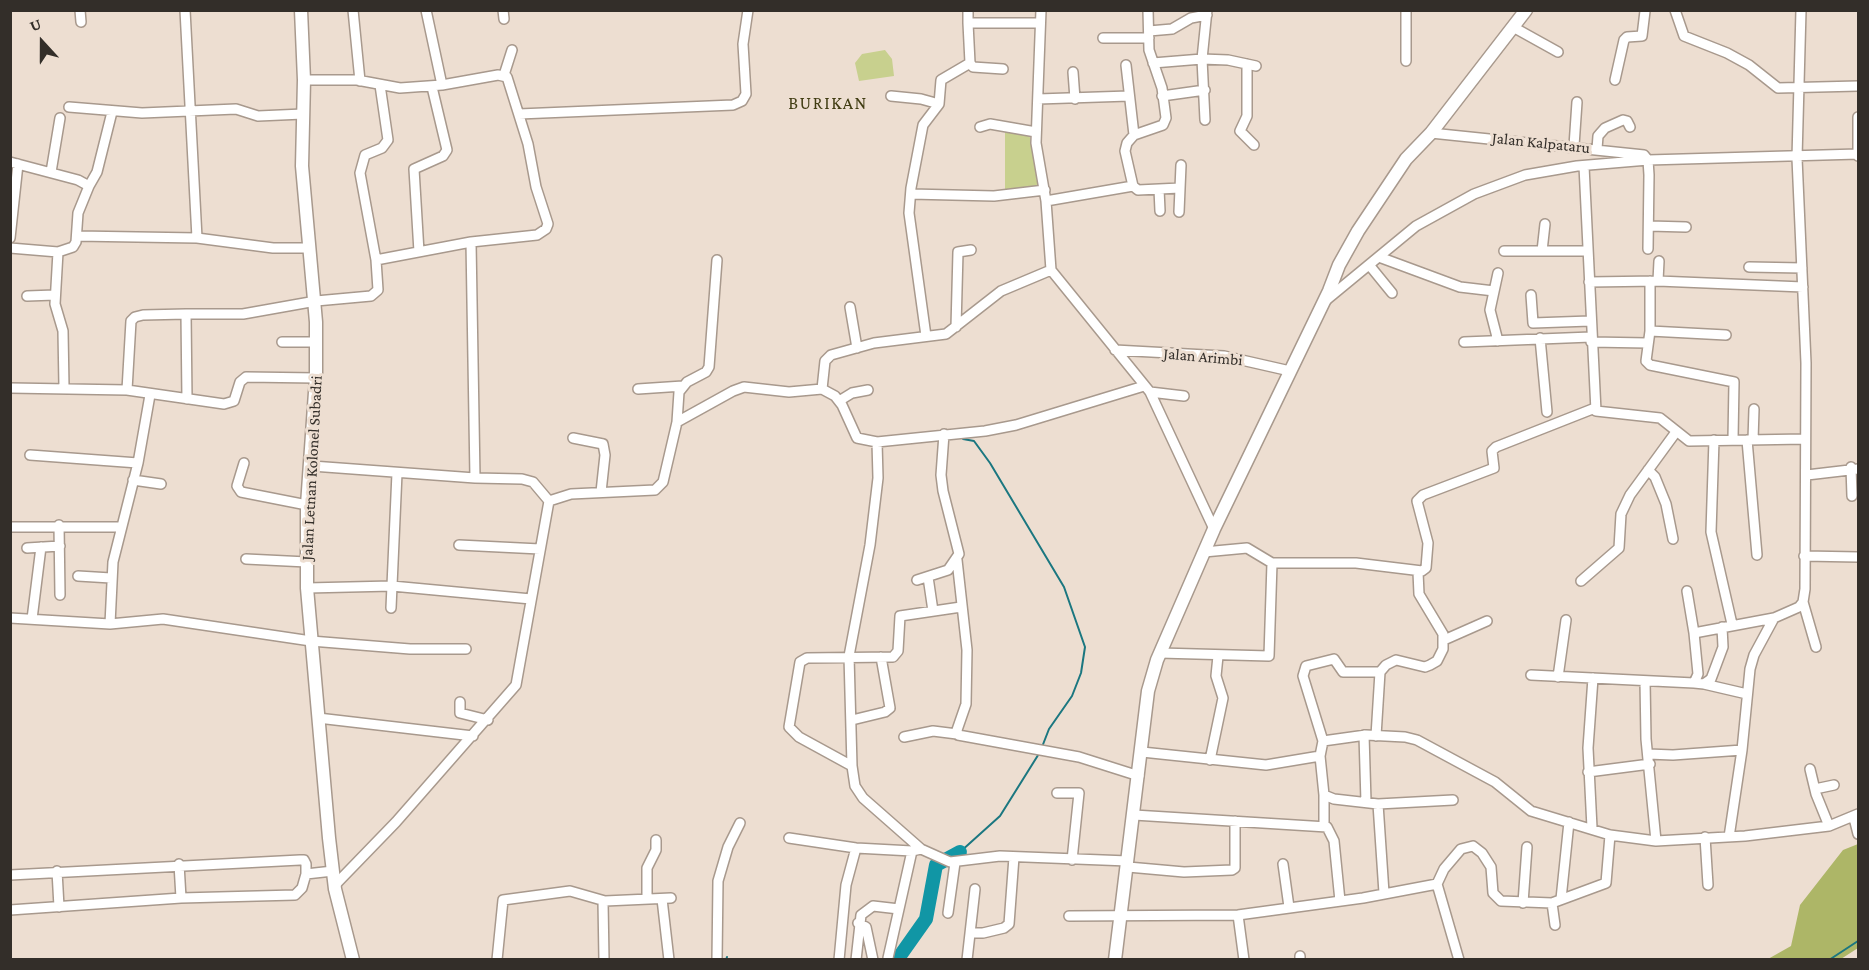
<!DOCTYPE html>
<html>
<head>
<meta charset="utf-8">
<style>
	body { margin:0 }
	#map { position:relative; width:1869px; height:970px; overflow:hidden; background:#edded1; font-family:"Crimson Pro",serif }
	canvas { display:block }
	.frame { position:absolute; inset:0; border:12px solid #332e29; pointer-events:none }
	.north { position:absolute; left:12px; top:12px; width:60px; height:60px; -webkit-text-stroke:4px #edded1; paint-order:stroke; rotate:339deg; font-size:16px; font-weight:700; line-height:24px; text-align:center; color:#332e29 }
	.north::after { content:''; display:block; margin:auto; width:21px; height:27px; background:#332e29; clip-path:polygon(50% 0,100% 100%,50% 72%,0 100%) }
</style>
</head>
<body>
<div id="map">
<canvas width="1869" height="970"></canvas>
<div class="frame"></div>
<div class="north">U</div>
</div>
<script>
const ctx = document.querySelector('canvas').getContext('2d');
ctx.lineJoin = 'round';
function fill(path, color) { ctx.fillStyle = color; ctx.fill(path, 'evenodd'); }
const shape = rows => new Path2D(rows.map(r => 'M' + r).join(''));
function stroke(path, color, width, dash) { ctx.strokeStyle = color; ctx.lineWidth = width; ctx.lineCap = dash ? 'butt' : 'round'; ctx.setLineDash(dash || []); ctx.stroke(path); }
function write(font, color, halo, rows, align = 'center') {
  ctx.font = font + ' "Crimson Pro",serif'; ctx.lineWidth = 6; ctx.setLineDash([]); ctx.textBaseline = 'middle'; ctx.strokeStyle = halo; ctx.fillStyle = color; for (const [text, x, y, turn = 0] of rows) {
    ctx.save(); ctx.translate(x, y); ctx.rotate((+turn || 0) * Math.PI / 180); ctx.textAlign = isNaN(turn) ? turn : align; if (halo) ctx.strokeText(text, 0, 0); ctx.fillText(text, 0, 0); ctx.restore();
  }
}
fill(shape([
	[885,50,892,59,894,76,859,81,855,63,862,54],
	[1005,129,1029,132,1038,187,1005,192]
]), '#c8d08e');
fill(shape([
	[1858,844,1858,948,1841,959,1768,959,1791,946,1800,905,1843,850]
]), '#adb667');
stroke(shape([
	[963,439,974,441,990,463,1064,587,1085,647,1081,673,1072,696,1049,729,1042,747],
	[960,852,1000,816,1040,752],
	[726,960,727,957],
	[1829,960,1858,941]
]), '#1b7780', 2);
stroke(shape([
	[897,960,926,919,936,865,960,852]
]), '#1196a5', 14);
const minor = shape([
	[80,10,81,22],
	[185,10,197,238,273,248,310,248],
	[353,10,360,81],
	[503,10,504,19],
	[968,10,968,23,1040,23],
	[1041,10,1036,143,1046,201,1051,270,1150,392,1214,529],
	[1675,10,1684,36,1727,53,1749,65,1778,88,1858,86],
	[968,23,970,63,973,67,1003,69],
	[1513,27,1558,52],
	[1149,31,1172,29,1191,18,1207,15],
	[1103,38,1149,38],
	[1406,61,1406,10],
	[1153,63,1202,59,1228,60,1256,66],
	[1247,64,1247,116,1240,131,1254,145],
	[1126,65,1134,135],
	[1073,72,1075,99],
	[504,75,512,50],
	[304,80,357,80,400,88,442,85,426,10],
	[1615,80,1624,40,1627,37,1642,36,1645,11],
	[891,96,921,99,939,104],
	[1162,96,1205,90],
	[1038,99,1129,96],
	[69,107,142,113,236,109,258,116,303,114],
	[519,114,733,105,742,101,746,94,743,44,748,10],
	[1205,120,1202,59,1207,10],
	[980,127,990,124,1036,132],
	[1431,133,1644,155,1648,160,1649,175,1648,249],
	[1574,146,1577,102],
	[1597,149,1598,136,1605,128,1623,120,1627,121,1630,127],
	[1858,156,1858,117],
	[10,162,78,180,89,186,78,213,76,242,73,247,58,252,55,304,63,331,64,387],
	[1584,166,1596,411,1660,418,1689,441,1805,439],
	[51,172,60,118],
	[89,186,97,172,112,112],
	[1133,186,1138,190,1180,188],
	[1159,189,1160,211],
	[911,194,994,196,1045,190],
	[1046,201,1133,186,1125,151,1127,143,1134,135,1163,125,1166,118,1162,88,1149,50,1148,10],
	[1179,212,1181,165],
	[1649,226,1686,227],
	[77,236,197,238],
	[10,238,18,164],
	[471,242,475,478],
	[10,248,58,252],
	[1504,251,1587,251],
	[1542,251,1545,224],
	[419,252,414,169,443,156,447,150,432,87],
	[1379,257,1460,287,1494,291],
	[376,260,360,173,365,155,382,148,388,140,380,85],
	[1370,266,1392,293],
	[1749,267,1802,268],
	[1498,273,1490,310,1498,341],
	[1650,281,1650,331,1646,361,1650,365,1734,382,1733,439],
	[1658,281,1659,261],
	[1589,282,1658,281,1803,287],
	[1531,295,1533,323,1590,321],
	[27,296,55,295],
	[1325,301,1416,226,1474,194,1525,175,1577,166,1648,160,1858,154],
	[850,307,857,348],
	[956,327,958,252,971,250],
	[1650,331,1726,335],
	[926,336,909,213,911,188,923,125,939,104,941,80,970,63],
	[1540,338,1547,412],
	[282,342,316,342],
	[1464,342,1591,337],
	[1591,342,1647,343],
	[1115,350,1224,356,1290,371],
	[10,388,127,390,224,404,234,401,240,382,246,377,316,378],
	[638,389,683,386],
	[822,389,825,361,831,355,874,343,946,334,1001,291,1051,270],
	[127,390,131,321,135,317,143,315,186,314],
	[1150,392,1184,396],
	[150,395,138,463,113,562,110,624,163,619,311,641,410,649,466,649],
	[187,399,186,314,243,314,316,301,371,296,378,290,376,260,471,242,537,235,546,229,548,224,536,187,528,144,507,77,498,75,442,85],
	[839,401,852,393,868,390],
	[677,422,679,392,687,382,706,372,709,367,717,260],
	[573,438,603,444,605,455,601,492],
	[1714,440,1711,532,1732,624],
	[1747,440,1757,555],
	[1753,440,1754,409],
	[877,442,878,478,870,545,849,656,852,766,855,786,863,798,921,849,950,862,1000,856,1128,861],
	[30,455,138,463],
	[244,463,237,486,241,492,307,505],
	[312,466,475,478,522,479,533,482,549,501],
	[1851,467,1852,496],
	[1648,470,1655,477,1666,504,1673,539],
	[1807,475,1858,469],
	[133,480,161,484],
	[549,501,571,494,655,490,663,482,677,422,733,391,744,387,789,392,822,389,835,396,842,405,857,438,877,442,985,431,1016,425,1144,386],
	[59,525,60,595],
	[10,527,120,527],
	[459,545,540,549],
	[27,548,60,546],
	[1204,552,1247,548,1272,563,1356,563,1422,571,1426,568,1428,543,1417,501,1423,495,1494,468,1492,451,1496,447,1595,408],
	[1804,556,1858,557],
	[246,559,307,562],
	[957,560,967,650,966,704,957,730,958,735,1079,757,1139,776],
	[78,576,111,578],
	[928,577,933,611],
	[917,580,948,570,959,554,943,491,941,475,944,434],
	[1581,581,1619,548,1621,514,1630,495,1676,432],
	[307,588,392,586,531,599],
	[1687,591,1694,633],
	[1803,602,1816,647],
	[391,608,397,473],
	[10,618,110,624],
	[32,619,41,547],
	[1444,640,1487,621],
	[1160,653,1269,656,1272,563],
	[1531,675,1694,683,1698,674,1694,633,1774,618],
	[1558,677,1566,620],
	[1645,681,1646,739,1656,841],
	[1694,683,1704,684,1711,679,1723,647,1722,627],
	[1704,684,1747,694],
	[460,702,460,713,488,720],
	[318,718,473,736],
	[852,720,885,712,890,708,881,657],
	[1364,735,1366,802],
	[1376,736,1380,672,1386,665,1396,660,1425,667,1430,665,1437,661,1443,649,1443,634,1419,594,1418,572],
	[904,737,933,731,957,734],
	[1323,741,1303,676,1306,666,1334,659,1343,672,1380,672],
	[1142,752,1266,765,1320,756,1323,741,1366,735,1405,737,1417,740,1495,782,1531,811,1610,835,1656,841,1745,836,1829,826,1858,814],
	[1648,754,1673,755,1742,750],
	[1320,756,1324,795,1334,799,1378,804,1453,800],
	[1210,760,1223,698,1216,676,1218,656],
	[852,766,799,737,789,727,800,662,807,658,893,657,898,651,900,616,961,607],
	[1810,769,1816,794,1829,826],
	[1588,772,1650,764],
	[1815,789,1834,785],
	[1057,793,1079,793,1072,860],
	[1378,804,1384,893],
	[1134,815,1327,827,1334,841,1340,901],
	[1854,818,1858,834],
	[1324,826,1324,795],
	[1592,828,1588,748,1593,678],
	[1705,837,1708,885],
	[1729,837,1742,750,1750,669,1754,655,1774,618,1799,607,1803,602,1805,589,1806,363,1797,158,1801,10],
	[789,838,856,848,912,851,921,849],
	[179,864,181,898],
	[1283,864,1289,907],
	[1128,867,1184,872,1232,870,1235,868,1235,821],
	[57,871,59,907],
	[10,875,300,860,304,860,306,864,306,874],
	[335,885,396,822,516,685,549,501],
	[647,899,647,868,656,850,656,840],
	[662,899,669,960],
	[1561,899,1569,822],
	[603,901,604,960],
	[1523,903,1527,847],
	[1552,903,1555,925],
	[10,910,181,898,295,895,302,888,306,874,333,871],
	[948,913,955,863],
	[1238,915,1244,960],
	[1069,916,1238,915,1363,898,1437,884],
	[858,923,866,927,873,960],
	[970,933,983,933,1004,928,1009,924,1014,857],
	[1300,956,1300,960],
	[888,958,912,851],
	[497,960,503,900,570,891,605,901,671,898],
	[717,960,718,881,728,847,740,823],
	[839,960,846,885,856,848],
	[856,960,861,915,873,906,899,909],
	[967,960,975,889],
	[1459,960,1437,884,1444,869,1461,849,1473,846,1482,853,1491,867,1493,893,1501,901,1552,903,1606,883,1610,835]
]);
const major = shape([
	[301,10,304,80,302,166,316,322,316,378,307,505,307,588,329,838,335,889,353,960],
	[1115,960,1148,691,1157,660,1214,529,1329,291,1339,265,1358,231,1406,159,1431,133,1526,10]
]);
stroke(minor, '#a8998d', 12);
stroke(major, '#a8998d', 15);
stroke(minor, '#fff', 9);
stroke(major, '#fff', 12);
write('16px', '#332e29', '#edded1', [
	["Jalan Kalpataru",1541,143,6],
	["Jalan Arimbi",1203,357,5],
	["Jalan Letnan Kolonel Subadri",312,468,-87]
]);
ctx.letterSpacing = '1.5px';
write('18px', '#413d13', '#edded1', [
	["BURIKAN",828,103]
]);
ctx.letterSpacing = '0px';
</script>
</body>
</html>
